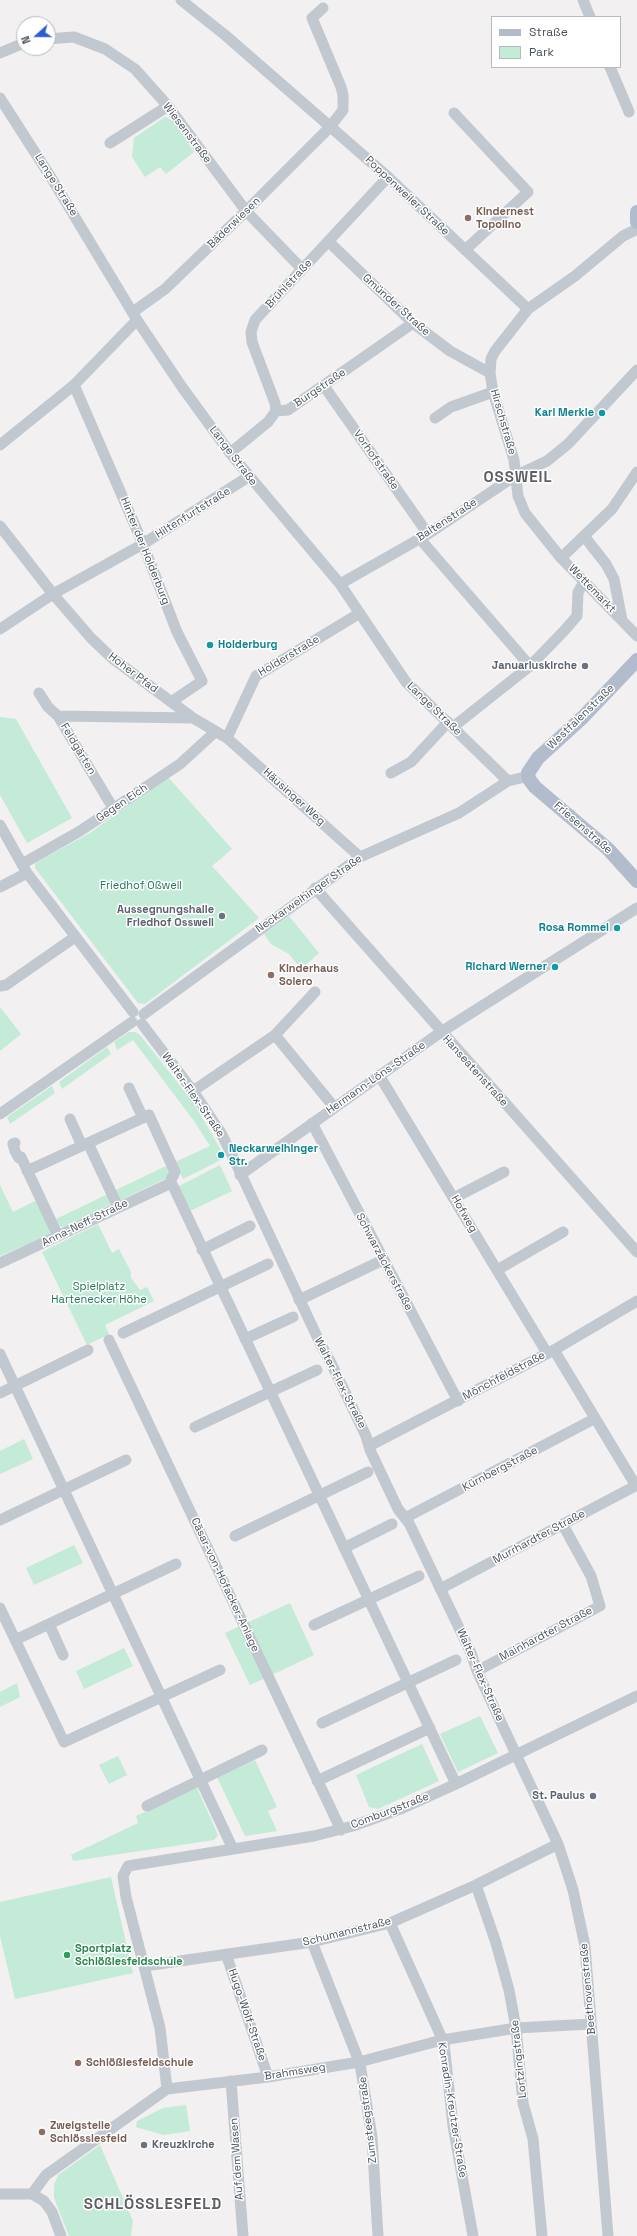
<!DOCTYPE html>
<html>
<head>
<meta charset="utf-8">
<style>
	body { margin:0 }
	#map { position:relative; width:637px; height:2236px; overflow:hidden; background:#f2f0f0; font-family:"Space Grotesk",sans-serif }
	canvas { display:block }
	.legend { position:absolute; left:491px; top:16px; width:130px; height:52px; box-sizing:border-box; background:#fff; border:1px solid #b6b9bd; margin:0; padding:5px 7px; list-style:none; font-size:12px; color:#49515b }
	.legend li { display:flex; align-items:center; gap:8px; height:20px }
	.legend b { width:20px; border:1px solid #b6b9bd }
	.north { position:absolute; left:16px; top:16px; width:40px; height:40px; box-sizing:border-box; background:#fff; border:1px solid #b6b9bd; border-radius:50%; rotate:249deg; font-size:11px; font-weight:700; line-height:16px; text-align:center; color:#49515b }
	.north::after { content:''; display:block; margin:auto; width:14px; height:18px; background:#2a5fd1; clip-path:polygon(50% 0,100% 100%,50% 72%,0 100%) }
</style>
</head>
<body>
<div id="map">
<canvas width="637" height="2236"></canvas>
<ul class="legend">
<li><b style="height:5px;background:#b2bccc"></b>Straße</li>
<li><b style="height:11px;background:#c3ebd7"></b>Park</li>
</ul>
<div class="north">N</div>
</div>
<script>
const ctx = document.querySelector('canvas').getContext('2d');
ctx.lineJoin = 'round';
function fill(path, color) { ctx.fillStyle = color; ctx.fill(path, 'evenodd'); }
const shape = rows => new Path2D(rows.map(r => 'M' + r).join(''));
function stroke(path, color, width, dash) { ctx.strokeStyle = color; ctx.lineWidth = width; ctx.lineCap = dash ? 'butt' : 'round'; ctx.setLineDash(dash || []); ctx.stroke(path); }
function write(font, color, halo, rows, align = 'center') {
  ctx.font = font + ' "Space Grotesk",sans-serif'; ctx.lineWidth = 3; ctx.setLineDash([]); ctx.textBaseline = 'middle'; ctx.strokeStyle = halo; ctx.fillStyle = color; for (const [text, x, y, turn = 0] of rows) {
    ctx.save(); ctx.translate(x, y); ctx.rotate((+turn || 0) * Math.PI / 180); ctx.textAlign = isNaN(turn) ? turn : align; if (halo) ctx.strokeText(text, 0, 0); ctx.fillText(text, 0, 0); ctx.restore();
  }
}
fill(shape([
	[165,117,172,120,194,152,166,174,160,167,145,177,132,157,134,138],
	[0,717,16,719,72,818,27,843,0,795],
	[168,777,232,849,212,866,259,918,145,1004,138,1003,35,868,35,863,90,833],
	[289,916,319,953,301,969,289,954,271,944,264,934],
	[0,1007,21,1034,0,1051],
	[129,1032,135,1032,140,1035,193,1102,221,1150,217,1152,221,1160,183,1179,175,1162,210,1146,194,1121,133,1040,117,1050,114,1042],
	[107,1047,111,1054,62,1089,59,1082],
	[52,1086,55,1093,10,1124,7,1117],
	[168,1165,171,1171,169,1177,64,1227,59,1226,56,1219],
	[220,1165,232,1191,190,1211,179,1186],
	[0,1185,13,1212,37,1200,52,1230,50,1234,0,1256],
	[98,1224,112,1253,119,1249,131,1272,131,1278,140,1290,147,1287,154,1301,105,1325,109,1334,87,1345,42,1252],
	[24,1439,33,1459,0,1474,0,1451],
	[74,1545,83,1563,34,1585,26,1568],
	[290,1603,314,1655,250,1685,225,1633],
	[124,1648,133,1666,84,1689,76,1671],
	[17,1683,20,1697,0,1707,0,1692],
	[480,1716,498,1753,458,1772,440,1734],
	[422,1744,439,1781,378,1809,369,1807,356,1775],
	[118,1756,127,1775,109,1784,99,1765],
	[255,1760,277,1807,268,1811,277,1831,245,1836,217,1777],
	[197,1788,218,1835,214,1840,73,1861,71,1855,138,1823,136,1816],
	[111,1877,133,1973,15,1999,0,1936,0,1902],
	[186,2105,190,2131,164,2135,136,2127,137,2121,163,2108],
	[100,2145,133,2221,131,2236,69,2236,54,2198,54,2185,58,2175]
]), '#c3ebd7');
stroke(shape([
	[181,0,225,35,388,177,528,309],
	[583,0,590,17],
	[48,39,74,37,105,49,135,69,168,106,246,211,302,269],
	[0,53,24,43],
	[610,67,629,112],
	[0,98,52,179,137,320,182,387,230,453,340,584,406,682,508,781],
	[454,113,528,192,465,250],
	[110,143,168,106],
	[637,229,623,236,575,276,528,309,495,351,491,359,490,373,493,392,514,460,518,496,525,513,561,558,637,636],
	[329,242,413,323,450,351,490,373],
	[133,312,165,289,246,211,330,127,343,110,343,95,341,87,312,18,323,8],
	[74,385,143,544,177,632,202,681,171,702],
	[324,386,428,534],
	[276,411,275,403,252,342,251,332,255,320,388,177],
	[276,411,288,410,413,323],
	[435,418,451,407,493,392],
	[0,445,74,385,137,320],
	[230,453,268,422,276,411],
	[0,526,53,594,91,638,112,658,193,718,227,738,360,857],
	[584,536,606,564,614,579,622,620],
	[420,539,530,666],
	[561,558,612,509,637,472],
	[340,584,428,534,515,476,547,461,568,444,637,370],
	[0,629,53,594,143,544,248,477],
	[39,693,48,707,58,716,113,808],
	[58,716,193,718],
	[453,727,530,666,563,632,577,616,578,592,584,582],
	[227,738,256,676,360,613],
	[391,773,411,762,448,722],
	[0,825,27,873,133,1012],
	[22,864,80,831,180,764,215,732],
	[0,887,27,873],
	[315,888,637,1252],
	[0,986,6,985,75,937],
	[144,1014,360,857,459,813,508,781,529,776],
	[142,1024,193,1091,221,1133,233,1157,320,1343,331,1363,366,1436,370,1450,398,1509,409,1523,471,1653,477,1671,558,1844,573,1890,585,1946,608,2236],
	[275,1035,315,992],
	[379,1075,547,1353],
	[129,1088,143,1118],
	[193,1091,275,1035,334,1107],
	[0,1114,132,1022],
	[70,1119,82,1146],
	[312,1123,458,1401],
	[15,1143,13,1144,15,1151,19,1158,21,1157,58,1236],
	[88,1143,118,1207],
	[27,1171,149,1115,175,1172,169,1184],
	[240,1175,441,1032,637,908],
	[169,1184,173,1186,456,1784],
	[454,1198,504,1172],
	[202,1250,250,1226],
	[0,1263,169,1184],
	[497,1270,563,1232],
	[299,1300,383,1260],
	[123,1333,268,1264],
	[245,1339,293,1317],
	[109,1340,341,1830],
	[554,1350,636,1486],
	[0,1354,233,1849],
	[0,1393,88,1350],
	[195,1427,317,1370],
	[369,1446,554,1350,637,1301],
	[405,1518,594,1419],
	[0,1520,126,1460],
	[235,1536,368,1472],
	[344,1548,392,1524],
	[440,1589,637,1485],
	[0,1608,64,1742,220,1670],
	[49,1624,63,1655],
	[314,1625,419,1576],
	[15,1640,176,1564],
	[477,1671,600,1606,591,1576,563,1525],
	[322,1723,456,1660],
	[317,1781,430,1728],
	[147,1806,262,1750],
	[476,1885,496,1943,509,1990,516,2028,523,2103,533,2139,542,2236],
	[390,1923,444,2043,453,2126,473,2236],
	[312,1942,360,2064,372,2137,378,2236],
	[226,1954,268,2077],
	[145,1966,312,1942,390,1923,476,1885,558,1844],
	[231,2081,243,2236],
	[167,2089,160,2028,126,1897,123,1876,128,1866,314,1836,353,1826,403,1808,456,1784,637,1696],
	[0,2194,32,2194,44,2201,52,2212,61,2236],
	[32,2194,46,2175,167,2089,268,2077,359,2062,442,2040,516,2028,591,2024]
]), '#c2c8d0', 11);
stroke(shape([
	[637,212,637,222],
	[637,660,583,717,538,758,528,773,529,779,535,787,608,849,637,881]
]), '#b2bccc', 14);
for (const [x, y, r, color] of [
	[468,218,4,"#8d6e63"],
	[602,413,4,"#0f9aa8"],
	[210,645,4,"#0f9aa8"],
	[585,666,4,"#6b7280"],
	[222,916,4,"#6b7280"],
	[617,928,4,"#0f9aa8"],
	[555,967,4,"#0f9aa8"],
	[271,975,4,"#8d6e63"],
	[221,1155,4,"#0f9aa8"],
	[593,1796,4,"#6b7280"],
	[67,1955,4,"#2e9e5b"],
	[78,2063,4,"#8d6e63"],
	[42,2132,4,"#8d6e63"],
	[144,2145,4,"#6b7280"]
]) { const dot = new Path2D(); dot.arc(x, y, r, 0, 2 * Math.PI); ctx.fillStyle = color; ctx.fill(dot); stroke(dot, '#fff', 1.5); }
write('11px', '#49515b', '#fff', [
	["Wiesenstraße",187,133,53],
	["Lange Straße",56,185,58],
	["Poppenweiler Straße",407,196,43],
	["Bäderwiesen",234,223,-44],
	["Brühlstraße",289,284,-47],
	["Gmünder Straße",396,305,42],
	["Burgstraße",320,388,-34],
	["Hirschstraße",503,422,74],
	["Lange Straße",233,456,53],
	["Vorhofstraße",376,460,55],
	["Hiltenfurtstraße",193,513,-32],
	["Baltenstraße",447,520,-33],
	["Hinter der Holderburg",145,551,68],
	["Wettemarkt",592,589,46],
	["Holderstraße",289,656,-31],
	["Hoher Pfad",133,673,37],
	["Lange Straße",434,709,44],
	["Westfalenstraße",581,717,-44],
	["Feldgärten",78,749,59],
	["Häusinger Weg",294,797,42],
	["Gegen Eich",122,803,-34],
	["Friesenstraße",583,828,41],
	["Neckarweihinger Straße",309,894,-35],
	["Hanseatenstraße",475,1071,48],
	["Hermann-Löns-Straße",376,1078,-35],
	["Walter-Flex-Straße",193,1095,55],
	["Hofweg",464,1214,60],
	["Anna-Neff-Straße",85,1223,-26],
	["Schwarzäckerstraße",384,1262,62],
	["Mönchfeldstraße",504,1376,-28],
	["Walter-Flex-Straße",340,1383,63],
	["Kürnbergstraße",500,1469,-28],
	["Murrhardter Straße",539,1537,-28],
	["Cäsar-von-Hofacker-Anlage",225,1585,65],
	["Mainhardter Straße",546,1634,-28],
	["Walter-Flex-Straße",480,1675,66],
	["Comburgstraße",390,1811,-21],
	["Schumannstraße",347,1932,-14],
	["Beethovenstraße",588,1989,-95],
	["Hugo-Wolf-Straße",247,2015,71],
	["Lortzingstraße",519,2059,-96],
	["Brahmsweg",295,2072,-9],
	["Konradin-Kreutzer-Straße",452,2110,81],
	["Zumsteegstraße",368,2120,-97],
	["Auf dem Wasen",237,2159,-94]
]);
write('bold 11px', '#785e54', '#fff', [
	["Kindernest",476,212],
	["Topolino",476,225],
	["Kinderhaus",279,969],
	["Solero",279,982],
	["Schlößlesfeldschule",86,2063],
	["Zweigstelle",50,2126],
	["Schlösslesfeld",50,2139]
], 'left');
write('bold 11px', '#0d838f', '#fff', [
	["Karl Merkle",594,413],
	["Holderburg",218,645,"left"],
	["Rosa Rommel",609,928],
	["Richard Werner",547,967],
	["Neckarweihinger",229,1149,"left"],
	["Str.",229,1162,"left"]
], 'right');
write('bold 11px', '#5b616d', '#fff', [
	["Januariuskirche",577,666],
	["Aussegnungshalle",214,910],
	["Friedhof Ossweil",214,923],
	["St. Paulus",585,1796],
	["Kreuzkirche",152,2145,"left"]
], 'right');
write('11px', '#207756', '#fff', [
	["Friedhof Oßweil",141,886],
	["Spielplatz",99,1287],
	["Hartenecker Höhe",99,1300]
]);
write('bold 11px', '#27864d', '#fff', [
	["Sportplatz",75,1949],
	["Schlößlesfeldschule",75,1962]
], 'left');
ctx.letterSpacing = '1px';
write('bold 15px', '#5d5f64', '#fff', [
	["OSSWEIL",518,478],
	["SCHLÖSSLESFELD",153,2205]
]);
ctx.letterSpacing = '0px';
</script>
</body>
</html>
